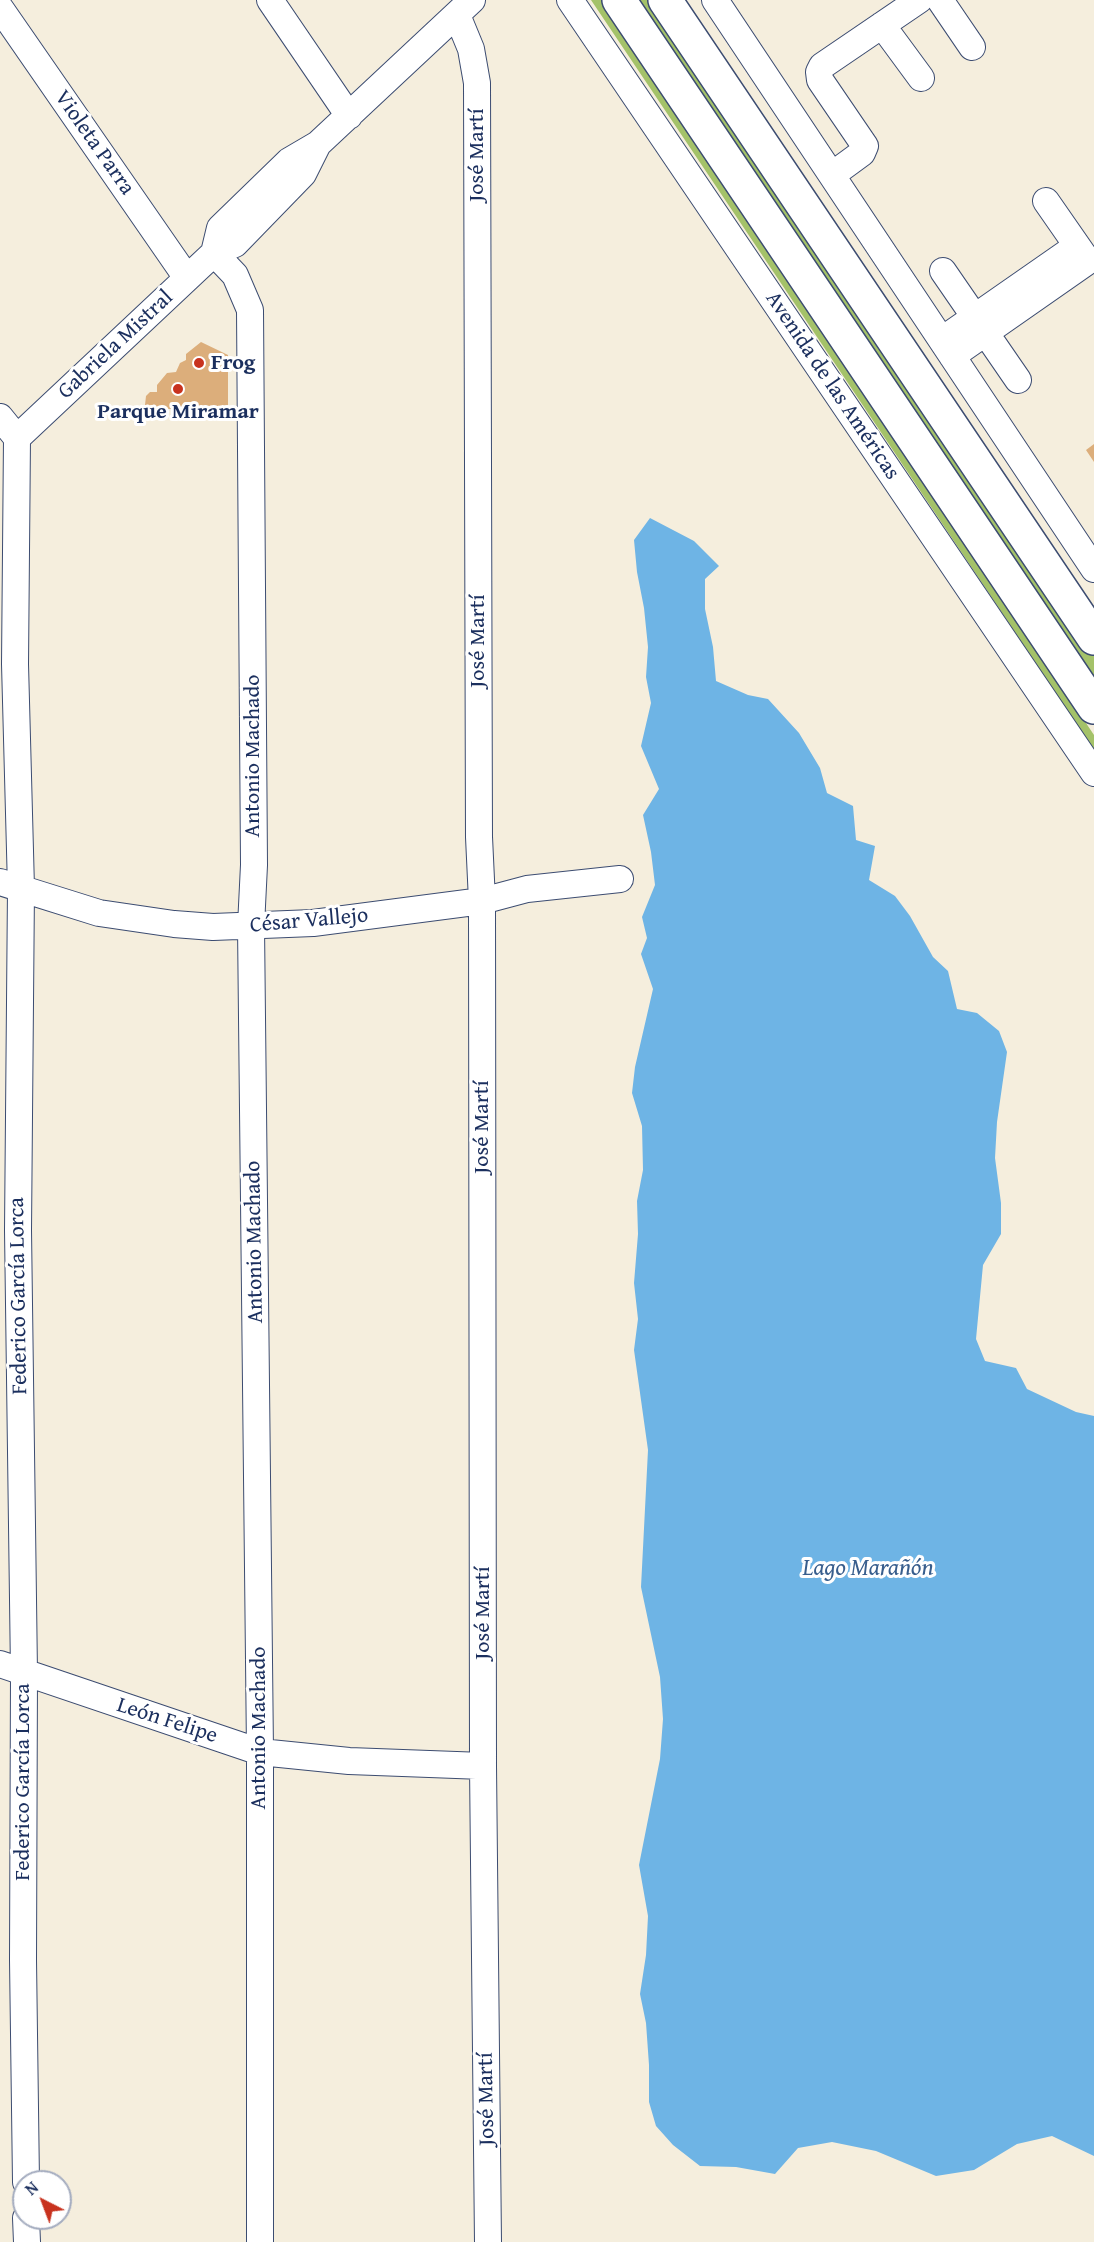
<!DOCTYPE html>
<html>
<head>
<meta charset="utf-8">
<style>
	body { margin:0 }
	#map { position:relative; width:1094px; height:2242px; overflow:hidden; background:#f5eedd; font-family:"Gentium Book Plus",serif }
	canvas { display:block }
	.north { position:absolute; left:12px; top:2170px; width:60px; height:60px; box-sizing:border-box; background:#fff; border:2px solid #a4acbf; border-radius:50%; rotate:318deg; font-size:16px; font-weight:700; line-height:24px; text-align:center; color:#1b2f5e }
	.north::after { content:''; display:block; margin:auto; width:21px; height:27px; background:#c8321e; clip-path:polygon(50% 0,100% 100%,50% 72%,0 100%) }
</style>
</head>
<body>
<div id="map">
<canvas width="1094" height="2242"></canvas>
<div class="north">N</div>
</div>
<script>
const ctx = document.querySelector('canvas').getContext('2d');
ctx.lineJoin = 'round';
function fill(path, color) { ctx.fillStyle = color; ctx.fill(path, 'evenodd'); }
const shape = rows => new Path2D(rows.map(r => 'M' + r).join(''));
function stroke(path, color, width, dash) { ctx.strokeStyle = color; ctx.lineWidth = width; ctx.lineCap = dash ? 'butt' : 'round'; ctx.setLineDash(dash || []); ctx.stroke(path); }
function write(font, color, halo, rows, align = 'center') {
  ctx.font = font + ' "Gentium Book Plus",serif'; ctx.lineWidth = 6; ctx.setLineDash([]); ctx.textBaseline = 'middle'; ctx.strokeStyle = halo; ctx.fillStyle = color; for (const [text, x, y, turn = 0] of rows) {
    ctx.save(); ctx.translate(x, y); ctx.rotate((+turn || 0) * Math.PI / 180); ctx.textAlign = isNaN(turn) ? turn : align; if (halo) ctx.strokeText(text, 0, 0); ctx.fillText(text, 0, 0); ctx.restore();
  }
}
fill(shape([
	[591,0,603,0,1094,735,1094,750],
	[633,0,648,0,670,22,1094,655,1094,687]
]), '#a4c269');
fill(shape([
	[650,518,694,541,719,566,705,579,705,609,713,647,716,681,748,695,768,699,799,733,820,768,827,793,853,806,856,840,875,846,869,880,895,896,910,916,933,957,948,971,957,1009,977,1013,999,1031,1007,1052,997,1122,995,1158,1001,1203,1001,1234,983,1265,976,1339,985,1361,1016,1368,1027,1389,1076,1412,1094,1416,1094,2156,1052,2136,1017,2144,974,2170,936,2176,876,2151,832,2142,798,2148,775,2174,736,2167,700,2166,673,2145,656,2126,649,2102,649,2065,646,2023,640,1994,646,1955,648,1916,639,1865,660,1759,663,1719,660,1677,641,1587,648,1450,634,1350,638,1319,634,1283,638,1234,637,1201,643,1170,642,1126,632,1093,635,1067,653,989,641,954,647,938,642,917,655,885,651,852,643,815,659,789,641,746,651,703,646,677,648,647,644,608,637,572,634,540]
]), '#6eb4e5');
fill(shape([
	[201,342,228,355,228,408,213,408,213,417,177,417,177,409,149,409,145,405,146,396,150,392,157,392,157,385,167,373,176,372,180,363,186,360,186,354],
	[1094,444,1094,462,1086,450]
]), '#dcae7b');
const minor = shape([
	[270,0,349,116],
	[570,0,1094,773],
	[715,0,1094,569],
	[940,0,972,47],
	[0,8,187,278],
	[457,15,471,49,477,83,479,837,482,901,483,1766,488,2242],
	[882,25,921,78],
	[832,175,862,153,865,146,820,80,819,72,822,66,919,0],
	[1046,201,1087,260],
	[214,253,235,275,250,310,254,865,251,926,260,1752,260,2242],
	[214,253,220,228,289,161,318,144,472,0],
	[943,271,1018,380],
	[942,340,1077,246],
	[952,356,1088,261],
	[0,417,17,438,15,664,21,888,18,1230,24,1673,23,1960,26,2182],
	[17,438,214,253,235,244,303,174,318,144],
	[0,882,99,913,174,924,213,927,313,923,482,901,527,889,620,879],
	[0,1664,260,1752,349,1761,483,1766],
	[26,2218,27,2242]
]);
const highway = shape([
	[619,0,1094,707],
	[665,0,1094,638]
]);
stroke(minor, '#3c4c71', 28);
stroke(highway, '#3c4c71', 36);
stroke(minor, '#fff', 26);
stroke(highway, '#fff', 33);
for (const [x, y, r, color] of [
	[199,363,6,"#c8321e"],
	[178,389,6,"#c8321e"]
]) { const dot = new Path2D(); dot.arc(x, y, r, 0, 2 * Math.PI); ctx.fillStyle = color; ctx.fill(dot); stroke(dot, '#fff', 2); }
write('22px', '#1b2f5e', '#fff', [
	["Violeta Parra",94,143,55],
	["José Martí",477,155,-90],
	["Gabriela Mistral",116,345,-43],
	["Avenida de las Américas",832,386,56],
	["José Martí",478,641,-90],
	["Antonio Machado",253,756,-90],
	["César Vallejo",309,921,-5],
	["José Martí",482,1127,-90],
	["Antonio Machado",255,1242,-91],
	["Federico García Lorca",19,1296,-91],
	["José Martí",483,1613,-90],
	["León Felipe",167,1721,18],
	["Antonio Machado",259,1728,-90],
	["Federico García Lorca",23,1782,-90],
	["José Martí",487,2099,-91]
]);
write('bold 22px', '#1b2f5e', '#fff', [
	["Frog",211,363],
	["Parque Miramar",178,412,"center"]
], 'left');
write('italic 24px', '#385e8d', '#fff', [
	["Lago Marañón",868,1569]
]);
</script>
</body>
</html>
